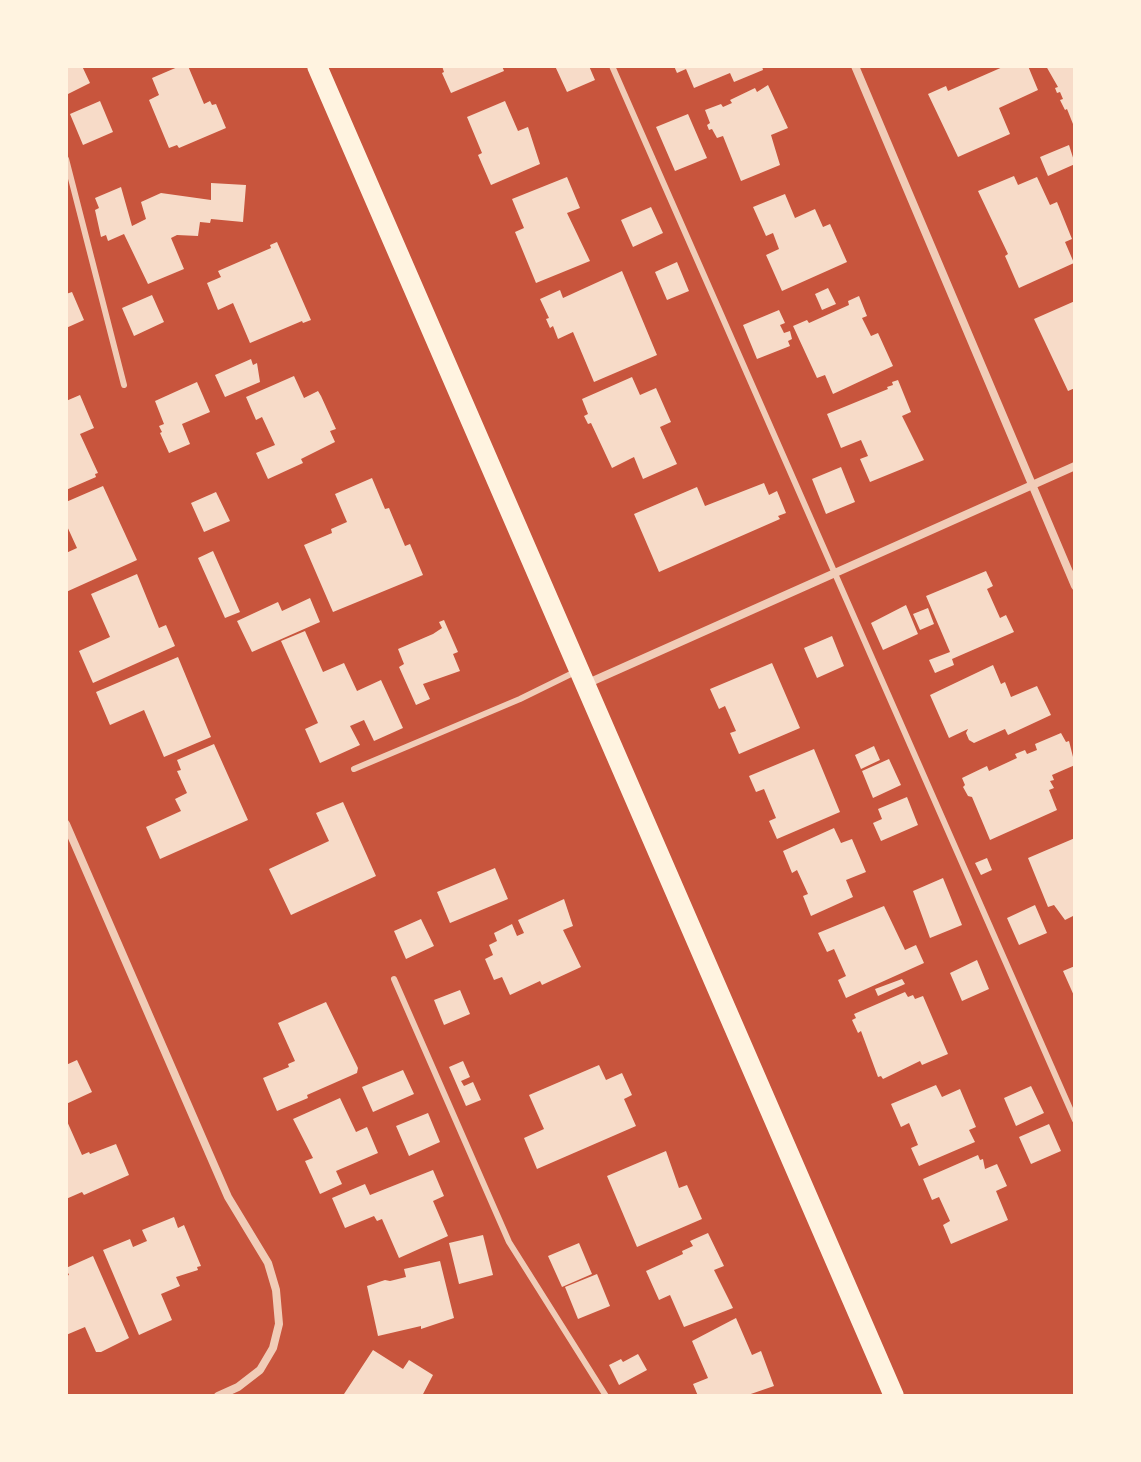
<!DOCTYPE html>
<html>
<head>
<meta charset="utf-8">
<style>
	body { margin:0 }
	#map { position:relative; width:1141px; height:1462px; overflow:hidden; background:#c8553d; font-family:Helvetica,sans-serif }
	canvas { display:block }
	.frame { position:absolute; inset:0; border:68px solid #fff3e0; pointer-events:none }
</style>
</head>
<body>
<div id="map">
<canvas width="1141" height="1462"></canvas>
<div class="frame"></div>
</div>
<script>
const ctx = document.querySelector('canvas').getContext('2d');
ctx.lineJoin = 'round';
function fill(path, color) { ctx.fillStyle = color; ctx.fill(path, 'evenodd'); }
const shape = rows => new Path2D(rows.map(r => 'M' + r).join(''));
function stroke(path, color, width, dash) { ctx.strokeStyle = color; ctx.lineWidth = width; ctx.lineCap = dash ? 'butt' : 'round'; ctx.setLineDash(dash || []); ctx.stroke(path); }
fill(shape([
	[71,66,82,66,90,83,66,95,66,68],
	[180,66,188,66,204,104,210,101,212,105,216,104,226,128,179,148,177,145,169,148,149,100,159,95,152,78],
	[442,66,502,66,504,71,451,93,442,73,444,72],
	[555,66,589,66,595,80,567,92],
	[674,66,762,66,763,70,734,82,730,73,694,88,686,69,677,73],
	[1005,66,1028,66,1038,90,999,108,1010,134,958,157,928,94,946,86,948,91],
	[1046,66,1075,66,1075,129,1067,109,1065,110,1060,100,1063,99,1060,92,1057,93,1055,88,1058,87],
	[768,85,788,128,771,135,780,165,741,181,723,136,717,138,712,129,709,130,707,125,710,123,705,110,721,104,723,107,732,103,730,100,755,88,757,92],
	[100,101,113,132,83,145,70,114],
	[505,101,518,131,528,127,540,164,491,185,478,155,482,153,467,117],
	[688,114,707,158,675,171,656,127],
	[1069,145,1075,164,1048,176,1040,157],
	[1014,176,1018,185,1037,177,1050,205,1057,202,1072,239,1065,242,1074,263,1019,288,1005,256,1008,254,978,191],
	[567,177,580,208,567,213,590,261,536,283,515,232,524,228,512,199],
	[211,183,246,185,243,222,211,219,210,223,200,222,198,236,177,235,171,238,184,269,148,284,124,234,108,241,106,235,101,237,95,210,99,208,95,198,121,187,132,226,146,219,141,202,161,193,211,200],
	[785,194,795,218,815,209,823,227,830,224,847,262,782,291,766,255,779,249,773,233,766,236,753,207],
	[651,207,663,233,633,247,621,220],
	[277,242,311,320,303,323,302,321,250,343,233,303,218,310,207,283,221,277,218,271,271,248,270,245],
	[677,262,689,291,667,300,655,272],
	[622,271,657,355,594,382,573,332,558,339,553,326,550,328,546,319,549,318,540,299,560,290,563,298],
	[828,288,836,304,822,310,815,294],
	[72,292,84,320,66,328,66,294],
	[152,295,164,322,134,336,122,308],
	[859,296,867,316,862,318,871,336,878,333,893,366,833,394,825,375,817,378,793,326,807,320,809,323,849,305,848,301],
	[1075,301,1075,388,1068,391,1034,319],
	[779,310,785,323,780,325,784,333,790,331,792,339,788,341,790,346,757,359,743,325],
	[251,359,253,365,257,363,260,382,225,397,215,375],
	[294,376,304,398,318,391,321,396,336,429,330,431,335,442,301,459,303,463,268,479,256,453,275,445,262,417,256,420,246,397],
	[632,377,640,395,656,388,671,422,660,427,677,464,643,479,634,457,612,468,591,423,588,424,584,416,588,414,582,399],
	[898,380,911,412,902,416,924,460,870,482,860,459,868,456,861,440,841,448,827,414,888,389,887,387,893,385,892,382],
	[197,382,210,412,182,424,190,444,169,453,160,433,162,432,159,426,164,424,155,401],
	[80,395,94,428,80,434,98,473,95,474,96,477,66,490,66,401],
	[841,467,855,502,826,514,812,479],
	[372,478,385,509,389,508,405,546,410,544,423,575,333,612,304,545,332,533,331,529,347,522,335,494],
	[764,483,769,495,777,491,786,513,778,516,780,519,659,572,634,514,697,487,705,506],
	[103,486,137,560,66,592,66,553,77,548,66,524,66,502],
	[216,492,230,521,204,532,191,503],
	[213,551,240,612,225,618,198,558],
	[986,571,993,586,987,589,1000,618,1006,615,1014,632,952,659,954,665,935,673,929,660,950,652,926,596],
	[137,574,159,628,166,625,175,646,93,683,79,651,110,637,91,594],
	[310,598,320,622,252,652,237,621,278,602,282,611],
	[906,605,918,634,883,650,871,623],
	[928,608,934,624,920,630,913,614],
	[444,620,458,652,453,654,460,671,423,684,430,699,416,705,399,667,404,664,398,649,433,634,442,628,439,622],
	[305,631,323,672,344,663,357,691,381,680,403,728,374,741,364,720,350,726,360,745,320,763,305,729,318,723,281,641],
	[832,636,844,666,817,678,804,648],
	[178,657,211,737,164,757,144,710,110,725,96,692],
	[772,663,800,728,739,754,730,733,736,731,725,706,719,709,710,689],
	[993,665,1001,684,1005,682,1011,697,1037,686,1051,715,1008,735,1005,729,974,743,969,740,966,733,968,729,949,738,930,695],
	[1061,733,1066,742,1069,741,1075,765,1052,775,1054,780,1050,781,1054,788,1049,790,1057,810,990,840,972,797,968,796,963,787,965,785,962,778,987,766,989,771,1017,758,1015,754,1025,750,1027,754,1037,750,1035,744],
	[214,744,248,820,160,859,146,827,181,811,175,799,187,793,177,771,181,770,177,760],
	[874,746,880,760,861,769,855,755],
	[814,749,840,812,777,839,769,821,776,818,764,789,756,792,749,776],
	[889,759,901,785,873,798,862,771],
	[907,797,918,825,881,841,873,823,882,819,878,809],
	[343,802,376,876,291,915,269,869,329,841,316,813],
	[834,828,841,843,852,839,866,872,846,880,853,897,811,916,803,896,808,894,797,870,792,873,783,851],
	[1075,838,1075,915,1065,920,1054,905,1048,907,1028,858],
	[987,858,992,870,981,875,975,863],
	[495,868,508,899,450,923,437,892],
	[943,878,962,925,930,938,913,891],
	[564,899,573,926,563,930,581,967,542,985,540,981,510,995,502,977,494,980,485,959,493,955,489,945,497,941,494,933,512,924,517,936,524,933,518,920],
	[1035,905,1047,933,1019,945,1007,918],
	[884,906,905,950,916,945,924,963,846,998,838,980,846,976,834,949,827,952,818,933],
	[421,919,434,946,406,959,394,931],
	[977,960,989,989,962,1001,950,973],
	[1075,966,1075,998,1063,971],
	[902,979,905,984,878,996,875,989],
	[460,990,470,1014,444,1025,434,1000],
	[905,992,908,997,913,995,915,999,923,996,948,1054,922,1065,920,1061,883,1079,881,1076,878,1077,861,1031,858,1033,852,1020,856,1018,854,1014],
	[326,1002,358,1068,357,1073,307,1095,308,1098,277,1111,263,1078,289,1067,288,1064,295,1061,278,1023],
	[77,1060,92,1092,66,1104,66,1065],
	[463,1061,470,1077,461,1081,464,1086,473,1082,481,1100,466,1106,449,1067],
	[599,1065,606,1080,622,1073,632,1095,624,1099,636,1126,537,1169,524,1138,544,1129,529,1095],
	[403,1070,414,1094,373,1112,362,1087],
	[936,1085,942,1097,960,1089,976,1127,969,1130,975,1142,919,1166,911,1148,918,1145,909,1123,901,1127,891,1104],
	[1031,1086,1044,1113,1016,1126,1004,1098],
	[340,1098,356,1132,367,1127,378,1153,336,1171,342,1184,320,1194,305,1161,313,1158,293,1119],
	[428,1113,440,1142,409,1156,396,1126],
	[66,1119,82,1155,89,1152,90,1154,116,1144,129,1175,84,1195,82,1192,66,1199],
	[1049,1124,1061,1151,1031,1164,1019,1137],
	[666,1151,679,1188,687,1185,702,1219,637,1247,607,1176],
	[978,1155,980,1160,983,1159,985,1169,997,1164,1007,1186,996,1191,1008,1220,951,1244,943,1225,950,1221,939,1197,932,1200,923,1179],
	[433,1170,444,1196,433,1201,448,1236,399,1258,382,1219,377,1221,374,1216,345,1228,332,1198,365,1184,370,1195],
	[174,1217,178,1228,184,1225,201,1266,197,1267,198,1270,176,1277,180,1286,161,1294,172,1320,139,1335,103,1250,130,1239,133,1247,147,1241,142,1230],
	[708,1233,724,1266,714,1270,733,1308,684,1327,670,1295,659,1300,646,1271,683,1254,682,1251,693,1246,690,1241],
	[483,1235,493,1275,459,1284,449,1243],
	[579,1243,592,1274,562,1287,548,1256],
	[93,1256,129,1338,101,1352,96,1352,85,1327,66,1335,66,1276,69,1275,66,1268],
	[440,1261,454,1318,421,1329,421,1326,378,1336,367,1286,385,1280,390,1281,406,1277,404,1269],
	[597,1274,610,1306,578,1319,565,1287],
	[736,1318,752,1355,761,1351,774,1386,745,1396,698,1396,693,1384,708,1378,692,1341],
	[373,1350,403,1369,409,1360,433,1375,422,1396,344,1394],
	[638,1354,647,1370,619,1385,609,1365,621,1359,623,1362]
]), '#f7dbc8');
stroke(shape([
	[612,66,1075,1120],
	[66,159,124,385],
	[354,769,520,699,575,672],
	[394,979,509,1242,606,1396]
]), '#f1ccb7', 6);
stroke(shape([
	[855,66,1075,586],
	[586,684,1075,466],
	[66,824,228,1197,268,1263,276,1290,279,1324,273,1348,260,1370,238,1387,218,1396]
]), '#f1ccb7', 8);
stroke(shape([
	[317,66,894,1396]
]), '#fff3e0', 20);
</script>
</body>
</html>
